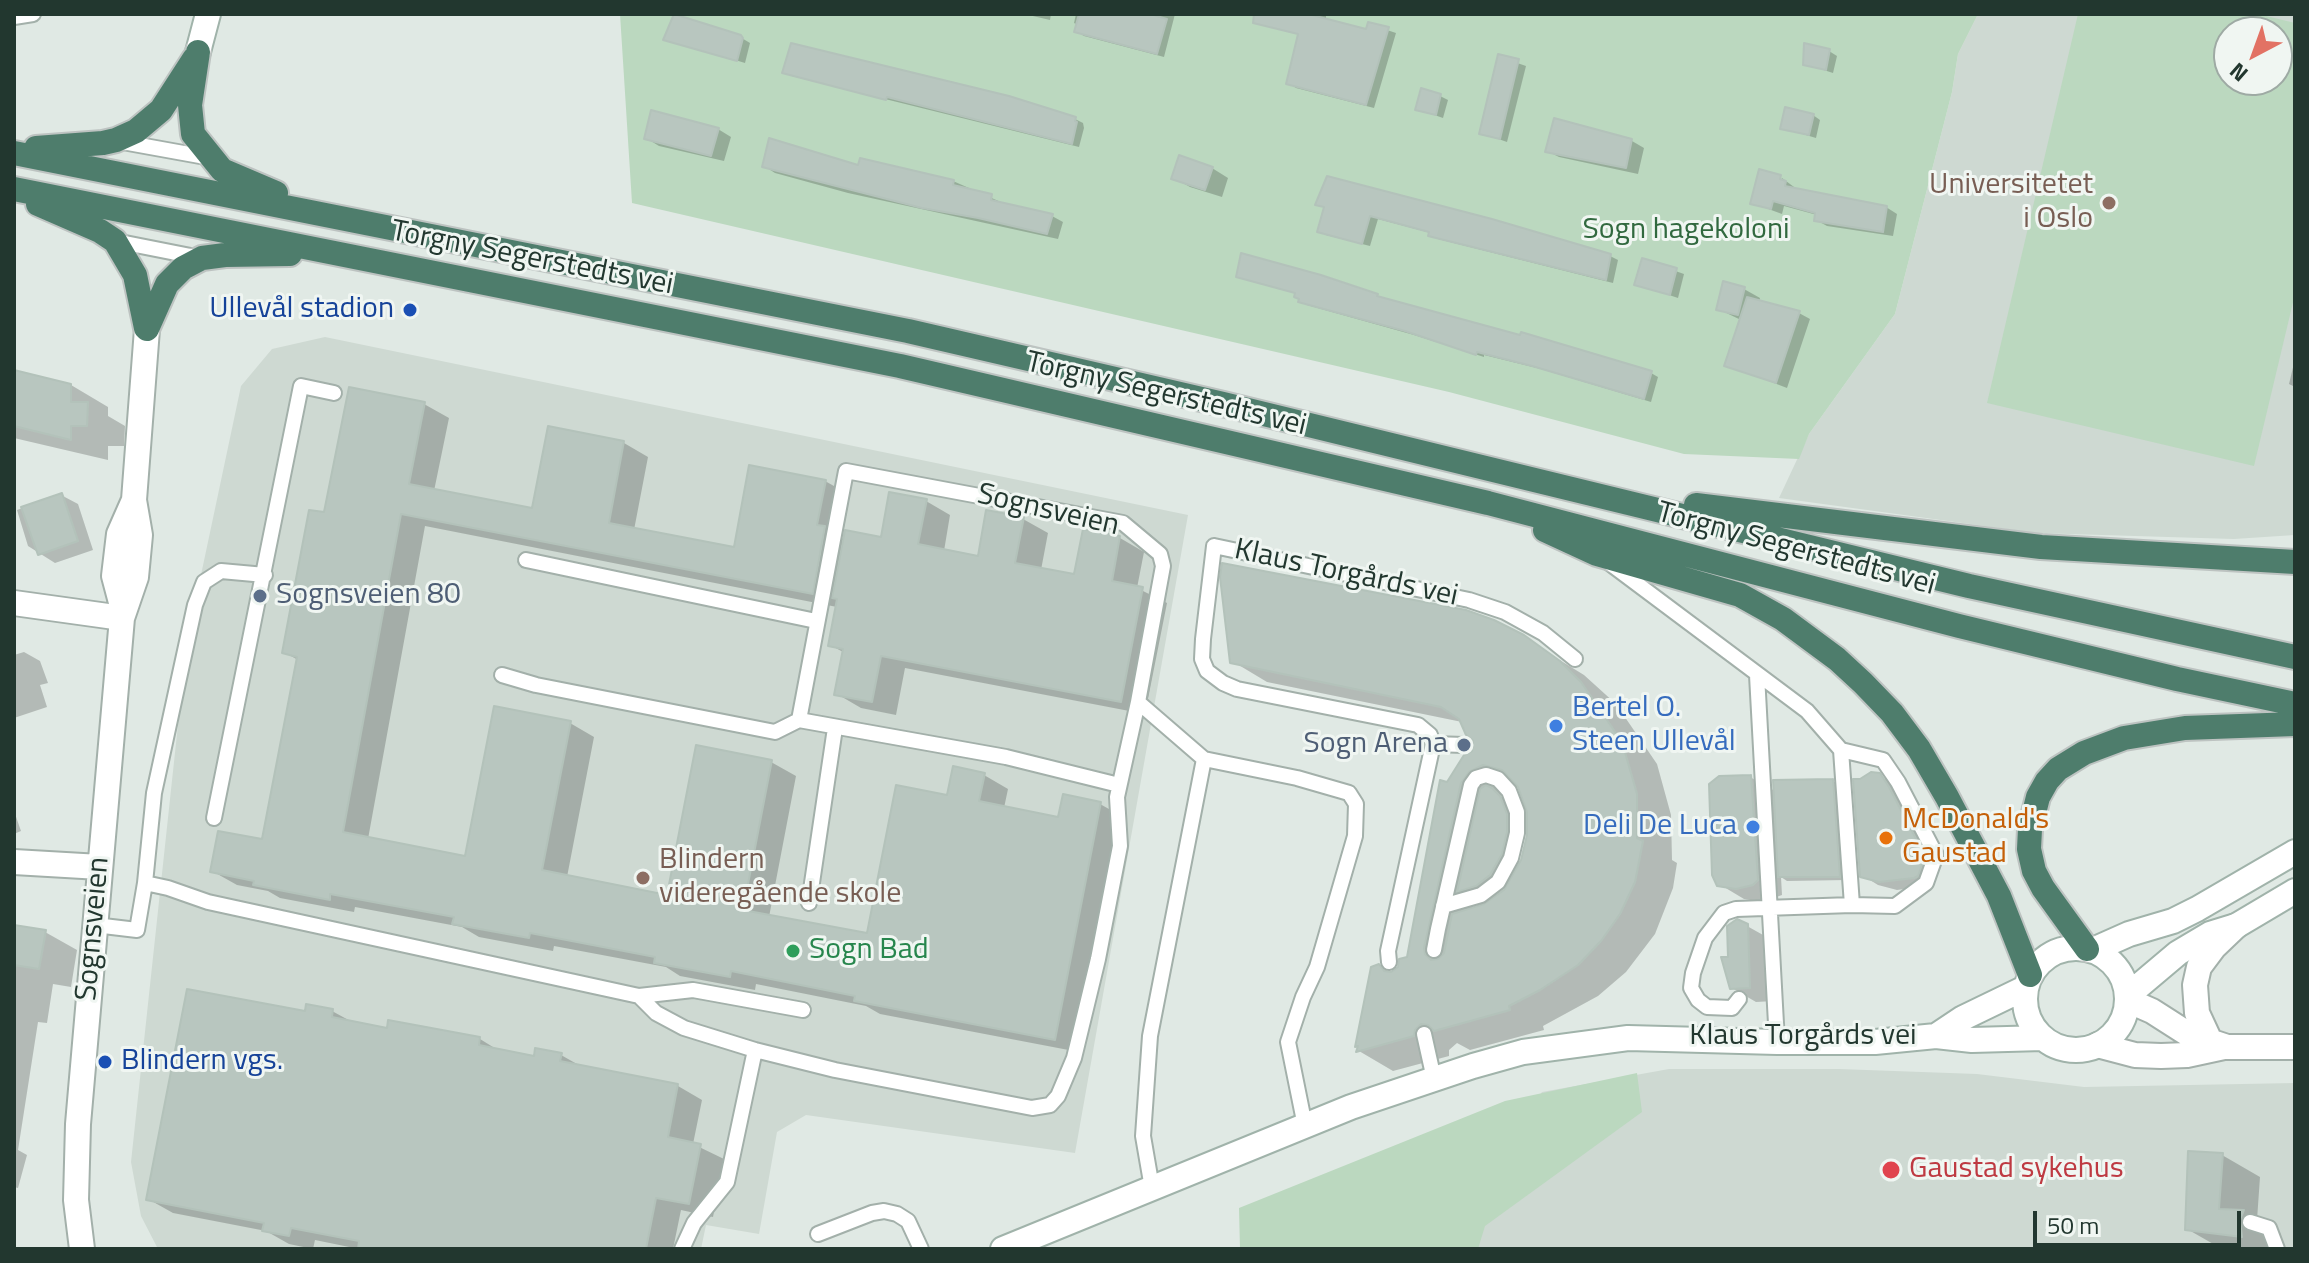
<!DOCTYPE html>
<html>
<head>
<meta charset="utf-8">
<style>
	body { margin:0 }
	#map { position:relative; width:2309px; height:1263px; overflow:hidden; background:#e0e9e4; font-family:"Titillium Web",sans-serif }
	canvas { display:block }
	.frame { position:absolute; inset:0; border:16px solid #22372f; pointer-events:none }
	.north { position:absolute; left:2213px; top:16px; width:80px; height:80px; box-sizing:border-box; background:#f0f6f2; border:2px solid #9eaaa4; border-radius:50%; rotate:221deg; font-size:22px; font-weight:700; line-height:32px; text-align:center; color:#22372f }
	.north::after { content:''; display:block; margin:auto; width:28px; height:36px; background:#e27264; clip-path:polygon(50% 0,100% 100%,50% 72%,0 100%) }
	.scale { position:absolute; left:2033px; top:1211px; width:208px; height:36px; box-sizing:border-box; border:4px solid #22372f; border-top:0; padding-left:10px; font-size:24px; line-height:28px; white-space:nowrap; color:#22372f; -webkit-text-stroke:6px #f0f6f2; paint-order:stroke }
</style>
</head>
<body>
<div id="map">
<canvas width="2309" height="1263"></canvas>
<div class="frame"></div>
<div class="north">N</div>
<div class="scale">50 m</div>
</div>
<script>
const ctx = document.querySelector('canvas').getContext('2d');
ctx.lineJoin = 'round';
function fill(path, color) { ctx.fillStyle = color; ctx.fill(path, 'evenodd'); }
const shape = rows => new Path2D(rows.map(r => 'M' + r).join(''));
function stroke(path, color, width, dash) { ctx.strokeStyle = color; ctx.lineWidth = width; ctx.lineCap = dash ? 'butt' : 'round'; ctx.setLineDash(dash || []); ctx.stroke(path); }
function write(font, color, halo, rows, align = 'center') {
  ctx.font = font + ' "Titillium Web",sans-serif'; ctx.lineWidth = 6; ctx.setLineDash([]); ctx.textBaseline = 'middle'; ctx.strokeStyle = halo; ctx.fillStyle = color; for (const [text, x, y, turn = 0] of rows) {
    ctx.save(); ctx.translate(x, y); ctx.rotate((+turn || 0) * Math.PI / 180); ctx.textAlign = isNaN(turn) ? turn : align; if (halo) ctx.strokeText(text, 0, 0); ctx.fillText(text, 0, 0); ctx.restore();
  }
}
fill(shape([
	[1978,14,2295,14,2295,535,2234,539,2036,533,1779,498,1809,434,1895,314,1952,92,1958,54],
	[2229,32,2277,32,2277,80,2229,80],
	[325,337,1188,515,1075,1153,806,1115,777,1132,759,1234,706,1225,701,1249,158,1249,141,1216,131,1162,187,641,241,386,272,349],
	[1669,1069,1839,1069,1977,1074,2084,1087,2295,1083,2295,1249,1432,1249,1542,1092]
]), '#ced9d2');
fill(shape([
	[620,14,1978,14,1958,54,1952,92,1895,314,1809,434,1799,459,1684,454,1449,392,632,203],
	[2078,14,2258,14,2295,23,2295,294,2254,466,1987,403],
	[2229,32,2277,32,2277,80,2229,80],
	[1637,1073,1642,1112,1485,1226,1478,1249,1240,1249,1239,1208,1505,1101]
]), '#bbd8bf');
fill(shape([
	[1024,14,1051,14,1050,20],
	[1076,14,1175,14,1164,57,1084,36,1076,31,1078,25,1074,23],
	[1299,14,1326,14,1326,21,1368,31,1369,24,1396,33,1374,108,1296,88,1289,83,1300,34],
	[740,37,750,43,745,63,666,39],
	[1829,51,1837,56,1833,73,1805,64],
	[1500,57,1526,66,1507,142,1481,133],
	[784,72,1075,119,1083,123,1084,128,1079,147,792,76],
	[1440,96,1448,100,1443,118,1417,109],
	[1813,115,1820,120,1816,138,1782,128],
	[1555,121,1632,141,1644,148,1638,174,1559,157,1547,151],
	[718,129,731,137,724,161,659,146,646,138],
	[764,166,860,168,953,181,1003,203,1052,216,1063,222,1058,239,848,193,775,173],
	[1212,168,1228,178,1222,197,1190,187,1174,178],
	[1782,178,1798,190,1886,207,1897,214,1893,236,1827,226,1816,220,1817,215,1784,206,1782,214,1752,203,1779,190],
	[1317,204,1610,256,1618,260,1613,283,1438,239,1431,233,1378,219,1370,246,1326,235,1319,231,1325,208],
	[1644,260,1684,274,1678,298,1636,284],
	[1238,276,1320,277,1384,300,1651,373,1658,377,1651,402,1541,369,1484,355,1484,357,1414,335,1307,305,1300,301,1297,294],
	[1744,289,1760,298,1759,303,1799,313,1810,319,1787,388,1727,365,1741,320,1718,309],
	[2295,359,2295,387,2289,384],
	[14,372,71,385,108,407,108,416,125,426,124,446,108,446,108,460,14,438],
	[424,404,449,418,434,491,534,510,549,428,624,443,648,457,634,530,735,549,825,481,850,495,842,538,845,541,882,539,926,501,950,515,944,551,979,558,1023,519,1048,533,1041,570,1076,576,1120,538,1144,552,1137,588,1167,603,1145,714,905,668,896,715,861,708,837,694,845,653,830,645,837,607,425,526,368,839,467,859,570,723,594,737,567,877,668,897,771,762,796,776,769,917,868,936,949,798,984,775,1008,789,1004,808,1060,819,1100,804,1125,818,1079,1052,880,1014,866,1006,756,984,755,990,680,976,666,967,554,946,553,951,479,937,462,927,355,907,354,912,280,898,268,891,237,885,212,871,263,842,298,660,284,652,326,515],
	[61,495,78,504,93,550,55,563,28,546,17,510],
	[1509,629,1584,675,1616,704,1657,764,1671,815,1672,860,1677,863,1673,888,1655,934,1626,972,1598,996,1543,1026,1544,1030,1470,1050,1457,1043,1449,1050,1449,1056,1393,1071,1359,1051,1357,1046,1379,966,1392,974,1408,959,1448,785,1475,751,1475,740,1462,722,1267,682,1232,661],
	[1519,786,1528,808,1529,834,1523,861,1506,891,1485,906,1472,910,1476,892,1498,879,1514,837,1514,819,1508,803,1501,796,1507,788],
	[24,652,40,661,48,683,40,685,47,707,14,718,14,655],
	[1875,774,1896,784,1905,798,1941,866,1934,885,1897,890,1878,885,1862,875,1855,780],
	[1750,777,1775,791,1833,781,1840,785,1847,880,1787,881,1781,877,1782,895,1762,902,1744,899,1719,884],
	[14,811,21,831,14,834],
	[1747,926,1772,940,1774,1001,1756,1002,1732,988,1730,958],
	[14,927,45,932,77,950,71,987,53,984,47,1023,38,1022,18,1150,27,1155,18,1188,14,1187],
	[332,1011,354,1023,388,1030,480,1039,501,1052,535,1058,561,1055,584,1068,678,1086,702,1100,693,1144,724,1159,713,1217,681,1210,673,1249,359,1249,315,1240,313,1249,289,1244,266,1231,173,1213,148,1199,307,1014],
	[2222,1155,2260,1177,2257,1220,2281,1234,2278,1249,2222,1249,2187,1229]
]), '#0003');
const building = shape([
	[674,14,741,35,743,38,737,61,663,40,674,14],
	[1079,14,1150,14,1167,19,1157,54,1074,32,1079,14],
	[1254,14,1308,14,1366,29,1368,22,1389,27,1366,105,1286,84,1298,34,1253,23,1254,14],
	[791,43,1009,96,1076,117,1075,121,1077,122,1072,144,887,97,886,100,782,73,791,43],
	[1804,43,1830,49,1826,70,1803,65,1804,43],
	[1498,54,1519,59,1500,139,1479,134,1498,54],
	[1421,88,1441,94,1436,115,1415,110,1421,88],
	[1785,107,1814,114,1809,135,1780,129,1785,107],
	[651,110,719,128,711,156,644,139,651,110],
	[1554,118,1632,139,1626,168,1545,152,1554,118],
	[769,138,858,165,860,158,954,180,953,185,992,194,991,200,1053,214,1047,234,978,218,922,208,762,167,769,138],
	[1179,155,1213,167,1205,190,1171,179,1179,155],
	[1759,169,1781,175,1780,179,1786,181,1785,186,1887,206,1883,232,1814,221,1815,213,1773,201,1771,209,1750,204,1759,169],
	[1327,176,1492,219,1611,254,1606,280,1428,236,1429,232,1370,216,1362,244,1317,232,1324,207,1315,205,1327,176],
	[1241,253,1321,275,1378,294,1377,296,1520,335,1521,332,1652,371,1644,399,1532,366,1477,352,1476,355,1405,331,1298,302,1299,299,1294,297,1295,293,1236,277,1241,253],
	[1642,258,1677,268,1670,295,1634,285,1642,258],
	[1723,281,1745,287,1738,315,1716,310,1723,281],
	[1747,297,1800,311,1776,383,1724,366,1747,297],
	[14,370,71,384,71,402,88,402,87,426,71,426,71,440,14,426,14,370],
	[349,387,425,402,409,484,532,508,548,426,624,441,609,523,734,547,749,465,826,480,817,525,825,526,813,594,401,514,343,832,465,856,494,706,571,721,542,870,667,895,696,745,772,760,743,910,867,933,896,785,947,795,953,766,985,773,979,801,1058,817,1063,794,1101,802,1055,1040,854,1001,855,996,731,971,730,977,654,963,655,957,530,933,529,938,452,924,454,917,330,894,330,900,253,885,254,881,210,872,218,831,262,839,297,657,282,653,309,510,324,512,349,387],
	[889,492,927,499,918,544,978,556,986,510,1024,517,1015,563,1074,574,1083,529,1120,536,1112,581,1143,587,1121,702,881,656,872,702,834,695,843,649,828,646,837,599,832,598,845,530,881,537,889,492],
	[62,493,78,541,38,555,21,507,62,493],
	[1222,563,1466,610,1494,620,1524,635,1560,661,1581,682,1622,742,1637,794,1637,838,1643,841,1635,882,1620,914,1601,941,1578,965,1540,990,1509,1006,1510,1010,1434,1031,1428,1025,1421,1024,1415,1030,1414,1036,1356,1052,1358,1046,1355,1047,1371,967,1379,964,1384,971,1391,972,1398,967,1399,959,1407,957,1440,780,1447,782,1464,755,1472,751,1473,741,1466,735,1459,719,1441,707,1230,663,1220,577,1222,563],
	[1483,765,1502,770,1518,787,1527,812,1527,835,1521,860,1504,890,1484,904,1452,914,1444,953,1438,959,1431,960,1425,954,1424,948,1461,783,1469,772,1483,765],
	[1871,772,1880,773,1889,787,1925,856,1918,876,1914,878,1879,882,1860,877,1853,779,1860,779,1871,772],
	[1751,775,1758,880,1753,885,1736,889,1717,886,1712,875,1709,784,1719,776,1751,775],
	[1833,779,1840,877,1778,877,1773,780,1833,779],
	[1486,785,1492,788,1500,796,1507,814,1507,832,1502,854,1490,875,1476,886,1457,892,1480,789,1486,785],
	[1737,919,1748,924,1750,988,1730,989,1721,957,1728,957,1727,926,1737,919],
	[14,925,46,930,39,969,14,965,14,925],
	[187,989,305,1011,306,1004,333,1009,332,1017,387,1028,388,1020,480,1037,479,1045,534,1056,535,1048,562,1053,560,1061,678,1084,668,1137,701,1144,689,1204,656,1198,646,1249,358,1249,359,1241,291,1228,289,1236,262,1231,264,1223,146,1200,187,989],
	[2188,1151,2223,1153,2219,1209,2244,1210,2240,1220,2242,1237,2185,1230,2188,1151]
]);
fill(building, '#b8c6bf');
stroke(building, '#b3c2ba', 2);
const service = shape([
	[14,17,33,14],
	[117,141,211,158],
	[115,241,201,258],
	[526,560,816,621],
	[1608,562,1807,711,1841,750,1852,905],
	[502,675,536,685,775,732,799,720,1006,757,1119,785],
	[1757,675,1777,1042],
	[1138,702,1204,759,1297,778,1349,793,1356,804,1355,836,1317,967,1303,997,1288,1042,1305,1126],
	[1433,744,1464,745],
	[214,818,301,386,334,393],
	[145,883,168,888,208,902,639,996,693,990,803,1010],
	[809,903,835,728],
	[95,925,137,930,145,883,154,793,195,605,204,582,221,571,265,575],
	[1434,950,1438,929,1471,785,1476,778,1486,775,1498,779,1509,791,1517,812,1517,833,1511,858,1498,882,1481,895,1443,906],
	[1389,962,1388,951,1433,744,1430,735,1418,725,1237,689,1223,683,1207,671,1202,659,1203,639,1214,546,1469,600,1505,612,1543,633,1575,659],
	[639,996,656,1013,684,1028,755,1050,835,1070,1032,1108,1050,1105,1058,1096,1074,1058,1098,959,1120,846,1117,797,1138,702,1163,566,1160,554,1123,523,846,471,799,720],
	[1739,999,1732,1008,1707,1007,1698,1000,1691,988,1693,973,1705,938,1724,913,1736,909,1852,905,1895,906,1926,883,1936,855,1898,782,1883,760,1841,750],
	[1424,1034,1434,1079],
	[1152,1188,1143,1136,1150,1036,1204,759],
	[2250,1222,2269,1228,2277,1249],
	[818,1234,872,1213,884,1211,897,1214,908,1221,921,1249],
	[682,1249,694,1223,727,1182,755,1050]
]);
const minor = shape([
	[14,603,122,618],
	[123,610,114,576,119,534,134,500],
	[14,862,100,867],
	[82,1249,76,1200,78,1124,122,618,136,577,140,535,134,500,147,329]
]);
const tertiary = shape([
	[2127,1000,2152,1011,2188,1034,2227,1047,2295,1047],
	[2210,1041,2197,1013,2195,985,2199,967,2214,947,2236,926],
	[2097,1045,2135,1055,2161,1056,2187,1055,2224,1047]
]);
const secondary = shape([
	[198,52,208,14],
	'2025 999a51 51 0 1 1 102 0a51 51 0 1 1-102 0Z',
	[2093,950,2129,934,2173,921,2197,909,2295,852],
	[2127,996,2178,953,2210,934,2236,926,2295,891],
	[1936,1036,1963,1018,2025,988],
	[1003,1249,1351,1107,1473,1066,1523,1052,1628,1038,1777,1042,1875,1042,1936,1036,1972,1040,2043,1038]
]);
const trunk = shape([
	[198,52,190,105,193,134,222,170,276,193],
	[36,148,103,143,116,140,136,131,161,110,194,59],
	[14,153,908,331,1223,404,1969,586,2295,657],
	[14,189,900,366,1488,503,1959,626,2177,679,2295,704],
	[38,204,100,231,115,241,135,275,146,328],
	[147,329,167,284,183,268,202,258,225,255,290,254],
	[1696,505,2041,547,2295,562],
	[1545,530,1597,554,1740,595,1783,619,1837,659,1863,683,1892,713,1919,749,1947,797,1999,896,2030,975],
	[2087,949,2043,888,2034,871,2029,849,2030,829,2038,797,2047,781,2058,769,2084,753,2124,738,2185,728,2295,724]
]);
stroke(service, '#a3b0aa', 18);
stroke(minor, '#a3b0aa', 28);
stroke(tertiary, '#a3b0aa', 28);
stroke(secondary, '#a0b3aa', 28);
stroke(trunk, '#bdc3c1', 28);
stroke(service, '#fff', 14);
stroke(minor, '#fff', 24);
stroke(tertiary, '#fff', 24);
stroke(secondary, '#fff', 24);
stroke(trunk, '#4e7d6c', 24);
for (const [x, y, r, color] of [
	[2109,203,8,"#8d6e63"],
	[410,310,8,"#1a4fb4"],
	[260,596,8,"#5c6f8a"],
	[1556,726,8,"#3f7fe0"],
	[1464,745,8,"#5c6f8a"],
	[1753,827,8,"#3f7fe0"],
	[1886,838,8,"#e8710a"],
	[643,878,8,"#8d6e63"],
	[793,951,8,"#2e9e5b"],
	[105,1062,8,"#1a4fb4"],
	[1891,1170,10,"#e0444e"]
]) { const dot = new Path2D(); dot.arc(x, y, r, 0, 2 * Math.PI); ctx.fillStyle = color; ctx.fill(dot); stroke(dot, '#f0f6f2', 3); }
write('30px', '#785e54', '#f0f6f2', [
	["Universitetet",2093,186],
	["i Oslo",2093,220],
	["Blindern",659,861,"left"],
	["videregående skole",659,895,"left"]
], 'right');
write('30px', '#31693f', '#f0f6f2', [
	["Sogn hagekoloni",1686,231]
]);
write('30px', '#22372f', '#f0f6f2', [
	["Torgny Segerstedts vei",532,259,11],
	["Torgny Segerstedts vei",1166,395,13],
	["Sognsveien",1048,511,13],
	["Torgny Segerstedts vei",1796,550,15],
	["Klaus Torgårds vei",1346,574,12],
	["Sognsveien",94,929,-85],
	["Klaus Torgårds vei",1803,1037]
]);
write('30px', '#164399', '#f0f6f2', [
	["Ullevål stadion",394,310],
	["Blindern vgs.",121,1062,"left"]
], 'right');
write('30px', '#4e5e75', '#f0f6f2', [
	["Sognsveien 80",276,596],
	["Sogn Arena",1448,745,"right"]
], 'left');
write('30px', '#366cbe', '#f0f6f2', [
	["Bertel O.",1572,709],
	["Steen Ullevål",1572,743],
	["Deli De Luca",1737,827,"right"]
], 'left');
write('30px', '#c56008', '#f0f6f2', [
	["McDonald's",1902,821],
	["Gaustad",1902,855]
], 'left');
write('30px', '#27864d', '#f0f6f2', [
	["Sogn Bad",809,951]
], 'left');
write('30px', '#be3a42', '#f0f6f2', [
	["Gaustad sykehus",1909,1170]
], 'left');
</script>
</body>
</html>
